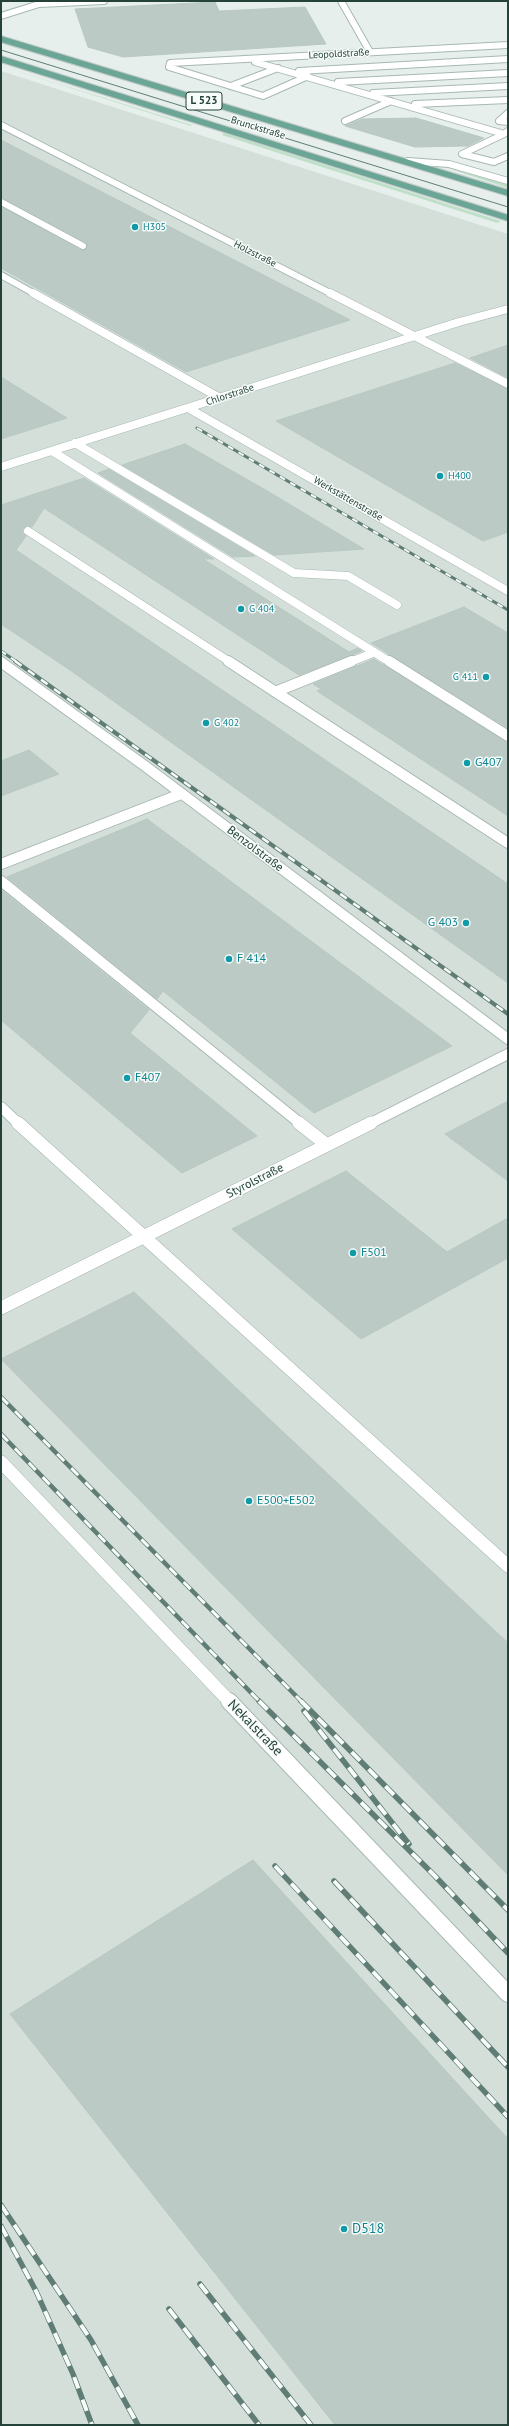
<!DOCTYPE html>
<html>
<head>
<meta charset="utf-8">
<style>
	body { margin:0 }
	#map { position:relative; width:509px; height:2426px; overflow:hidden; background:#e6efeb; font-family:"PT Sans",sans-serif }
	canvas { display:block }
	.frame { position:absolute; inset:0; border:2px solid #24423a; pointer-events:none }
</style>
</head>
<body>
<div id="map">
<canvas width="509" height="2426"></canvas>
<div class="frame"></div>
</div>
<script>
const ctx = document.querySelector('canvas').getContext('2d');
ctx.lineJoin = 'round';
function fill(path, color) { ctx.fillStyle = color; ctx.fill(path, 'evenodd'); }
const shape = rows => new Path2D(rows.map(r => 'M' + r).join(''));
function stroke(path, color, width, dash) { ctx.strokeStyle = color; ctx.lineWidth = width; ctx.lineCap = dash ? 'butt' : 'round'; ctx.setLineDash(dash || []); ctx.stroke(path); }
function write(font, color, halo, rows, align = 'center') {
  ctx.font = font + ' "PT Sans",sans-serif'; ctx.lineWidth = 3; ctx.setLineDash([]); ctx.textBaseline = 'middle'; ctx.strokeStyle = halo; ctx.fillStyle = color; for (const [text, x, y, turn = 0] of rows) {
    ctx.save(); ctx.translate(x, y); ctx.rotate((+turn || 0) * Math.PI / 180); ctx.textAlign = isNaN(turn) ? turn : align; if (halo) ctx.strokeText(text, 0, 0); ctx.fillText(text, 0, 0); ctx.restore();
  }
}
fill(shape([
	[1,71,508,234,508,2425,1,2425]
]), '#d4dfda');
fill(shape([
	[1,66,192,125,191,126],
	[224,133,501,221,497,223,222,135],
	[438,165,498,182,508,185,508,188]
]), '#bfe0c8');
const building = shape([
	[215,2,219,11,305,7,326,44,123,57,88,47,75,9,215,2],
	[416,118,484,138,468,146,415,147,345,126,362,119,416,118],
	[1,140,312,300,350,320,186,372,1,268,1,207,81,250,85,250,88,246,85,242,1,197,1,140],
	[508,345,508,378,470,358,508,345],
	[455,363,508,389,508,532,483,541,276,421,455,363],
	[1,377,67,418,1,439,1,377],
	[185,444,269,492,364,549,274,555,122,465,185,444],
	[109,469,255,556,233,557,98,473,109,469],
	[84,478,214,559,203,559,349,652,358,648,362,651,299,675,44,508,32,527,28,526,23,528,23,533,26,536,16,550,508,884,508,983,70,670,1,624,1,505,84,478],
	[464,607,508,633,508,728,371,643,464,607],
	[374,659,508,743,508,816,317,691,321,689,313,684,374,659],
	[29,750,59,774,1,796,1,761,29,750],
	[147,819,452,1046,314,1113,163,991,157,999,7,877,147,819],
	[1,890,149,1010,130,1033,257,1136,182,1173,1,1020,1,890],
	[508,1101,508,1181,445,1134,508,1101],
	[346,1171,447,1252,508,1218,508,1258,361,1339,232,1229,346,1171],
	[134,1292,508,1643,508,1875,1,1359,134,1292],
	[253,1860,508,2139,508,2425,335,2425,10,2014,253,1860]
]);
fill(building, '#bbcac4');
stroke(building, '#b8c9c2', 1);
const minorFar4 = shape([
	[341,1,370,52],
	[1,16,39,4,104,1],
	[255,62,504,134,508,131],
	[299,71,508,59],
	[308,76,263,96,169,67,170,63,508,45],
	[338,82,508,73],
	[231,86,278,68],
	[373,93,508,86],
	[415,104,508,100],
	[508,113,499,121,508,122],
	[345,121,391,101],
	[1,125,332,294],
	[504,134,462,154,494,162,508,156],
	[408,161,449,164,508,181],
	[1,202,83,246],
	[1,275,35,294]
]);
const minorFar3 = shape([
	[33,293,220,398],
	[330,293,508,384],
	[188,408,508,591],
	[75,443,294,573,348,576,397,605],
	[52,451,390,662],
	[1,467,459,322,508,309],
	[28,531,230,662],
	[350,662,373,653]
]);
const minorFar2 = shape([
	[228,661,508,843],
	[389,661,508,736],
	[1,662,145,766,508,1039],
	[275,692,352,661],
	[1,864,181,794],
	[1,881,301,1124],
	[1,1107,19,1124],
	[369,1124,508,1054]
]);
const minorFar1 = shape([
	[18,1123,508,1566],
	[299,1123,327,1145],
	[1,1308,371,1123],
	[1,1462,230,1702]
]);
const minor = shape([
	[229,1701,508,1994]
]);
const major = shape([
	[1,39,508,193],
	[1,59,508,218]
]);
stroke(minorFar4, '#a8b8b2', 8);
stroke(minorFar3, '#a8b8b2', 9);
stroke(minorFar2, '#a8b8b2', 12);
stroke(minorFar1, '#a8b8b2', 14);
stroke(minor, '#a8b8b2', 18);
stroke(major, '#c2cac8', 8);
stroke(minorFar4, '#fff', 6);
stroke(minorFar3, '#fff', 8);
stroke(minorFar2, '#fff', 10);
stroke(minorFar1, '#fff', 13);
stroke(minor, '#fff', 16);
stroke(major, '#6aa596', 6);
stroke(shape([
	[1,50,508,207]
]), '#5f7d75', 1);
const railFar3 = shape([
	[197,428,508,610],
	[1,651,17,662]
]);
const railFar2 = shape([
	[15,661,508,1014]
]);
const railFar1 = shape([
	[1,1397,302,1702],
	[1,1434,260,1702]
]);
const rail = shape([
	[259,1701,434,1875,508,1953],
	[301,1701,508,1910],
	[304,1711,409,1844],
	[275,1866,508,2117],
	[334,1881,508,2067],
	[1,2205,91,2340,138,2425],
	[1,2226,36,2291,73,2374,92,2425],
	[200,2284,311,2425],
	[169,2309,259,2425]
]);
stroke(railFar3, '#5f7d75', 3);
stroke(railFar2, '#5f7d75', 4);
stroke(railFar1, '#5f7d75', 4.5);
stroke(rail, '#5f7d75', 5.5);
stroke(railFar3, '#f7fbf9', 2, [6]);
stroke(railFar2, '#f7fbf9', 2.5, [8]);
stroke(railFar1, '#f7fbf9', 3, [10]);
stroke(rail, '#f7fbf9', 4, [12]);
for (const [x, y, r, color] of [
	[135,227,4,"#0f9aa8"],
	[440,476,4,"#0f9aa8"],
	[241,609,4,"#0f9aa8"],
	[486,677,4,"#0f9aa8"],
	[206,723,4,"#0f9aa8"],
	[467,763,4,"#0f9aa8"],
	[466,923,4,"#0f9aa8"],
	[229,959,4,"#0f9aa8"],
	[127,1078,4,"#0f9aa8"],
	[353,1253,4,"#0f9aa8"],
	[249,1501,4,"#0f9aa8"],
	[344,2229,4,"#0f9aa8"]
]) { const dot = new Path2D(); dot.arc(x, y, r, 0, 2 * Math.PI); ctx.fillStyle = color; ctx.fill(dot); stroke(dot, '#f7fbf9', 1.5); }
write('10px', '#24423a', '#f7fbf9', [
	["Leopoldstraße",339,54,-3],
	["Brunckstraße",258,128,17],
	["Holzstraße",255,254,27],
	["Chlorstraße",230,395,-18],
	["Werkstättenstraße",348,499,30]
]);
write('10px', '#0d838f', '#f7fbf9', [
	["H305",143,227],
	["H400",448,476],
	["G 404",249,609],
	["G 411",478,677,"right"],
	["G 402",214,723]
], 'left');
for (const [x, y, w] of [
	[204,101,36]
]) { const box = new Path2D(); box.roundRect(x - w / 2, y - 9, w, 18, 3); ctx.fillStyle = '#f7fbf9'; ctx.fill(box); stroke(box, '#24423a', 1); }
write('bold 11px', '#24423a', null, [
	["L 523",204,101]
]);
write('12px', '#0d838f', '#f7fbf9', [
	["G407",475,763],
	["G 403",458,923,"right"],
	["F 414",237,959],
	["F407",135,1078],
	["F501",361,1253],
	["E500+E502",257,1501]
], 'left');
write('12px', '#24423a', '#f7fbf9', [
	["Benzolstraße",255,849,37],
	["Styrolstraße",255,1181,-27]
]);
write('14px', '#24423a', '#f7fbf9', [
	["Nekalstraße",255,1728,46]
]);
write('14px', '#0d838f', '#f7fbf9', [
	["D518",352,2229]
], 'left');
</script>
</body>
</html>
